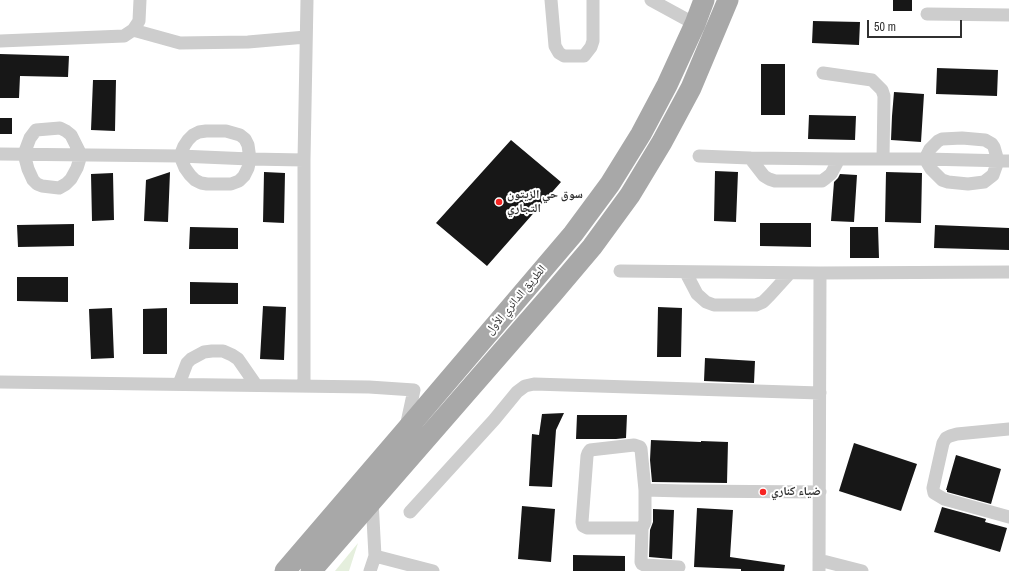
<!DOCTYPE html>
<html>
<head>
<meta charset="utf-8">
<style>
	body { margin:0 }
	#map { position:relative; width:1009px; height:571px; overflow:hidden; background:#fff; font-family:"Archivo Narrow",sans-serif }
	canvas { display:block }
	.scale { position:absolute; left:867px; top:20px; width:95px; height:18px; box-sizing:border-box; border:2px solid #303030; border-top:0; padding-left:5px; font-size:12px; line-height:14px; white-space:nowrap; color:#303030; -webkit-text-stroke:3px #fff; paint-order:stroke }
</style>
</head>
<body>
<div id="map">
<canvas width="1009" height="571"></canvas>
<div class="scale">50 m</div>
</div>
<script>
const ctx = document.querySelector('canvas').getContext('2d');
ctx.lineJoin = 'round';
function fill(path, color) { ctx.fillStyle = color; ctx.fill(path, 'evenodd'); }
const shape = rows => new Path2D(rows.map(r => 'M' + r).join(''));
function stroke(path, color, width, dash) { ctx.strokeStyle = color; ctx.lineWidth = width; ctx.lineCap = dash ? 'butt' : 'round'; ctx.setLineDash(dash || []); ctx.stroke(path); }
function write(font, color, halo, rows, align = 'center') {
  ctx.font = font + ' "Archivo Narrow","Noto Naskh Arabic",sans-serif'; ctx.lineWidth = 4; ctx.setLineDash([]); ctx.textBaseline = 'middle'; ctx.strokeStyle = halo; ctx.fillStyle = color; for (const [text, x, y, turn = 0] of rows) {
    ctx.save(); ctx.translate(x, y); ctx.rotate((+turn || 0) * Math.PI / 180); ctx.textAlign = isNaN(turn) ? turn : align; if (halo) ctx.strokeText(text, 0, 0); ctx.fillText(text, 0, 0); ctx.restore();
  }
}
fill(shape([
	[358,543,349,571,335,571]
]), '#e5efdd');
fill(shape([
	[893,0,912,0,912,11,893,11],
	[813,21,860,22,859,45,812,43],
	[0,54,69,56,68,77,20,76,19,98,0,98],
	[761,64,785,64,785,115,761,115],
	[937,68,998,70,997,96,936,94],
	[93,80,116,80,115,131,91,130],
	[894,92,924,94,921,142,891,140,892,116],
	[809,115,856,116,855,140,808,139],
	[0,118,12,118,12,134,0,134],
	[511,140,561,182,487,266,436,223],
	[715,171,738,172,736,222,714,221],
	[170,172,168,222,144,221,146,180],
	[264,172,285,173,284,223,263,222],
	[886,172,922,173,921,223,885,222],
	[113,173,114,220,92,221,91,174],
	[840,174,857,175,854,222,831,221,834,182,838,178],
	[760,223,811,223,811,247,760,246],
	[74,224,74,246,18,247,17,225],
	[935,225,1009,228,1009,250,934,248],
	[190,227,238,228,238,249,189,249],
	[850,227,878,227,879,258,850,258],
	[17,277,68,277,68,302,17,301],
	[190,282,238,283,238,304,190,304],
	[263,306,286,307,284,360,260,359],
	[658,307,682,308,681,357,657,357],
	[112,308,114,358,91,359,89,309],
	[167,308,167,354,143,354,143,309],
	[705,358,755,361,754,383,704,381],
	[564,413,556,430,552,487,529,486,532,434,539,435,542,414],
	[577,415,627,415,626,438,616,439,576,439],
	[651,440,701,442,701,441,728,442,727,483,652,482,650,460],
	[854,443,917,464,901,511,839,491],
	[956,455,1001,469,991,504,947,492,947,490,946,490],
	[522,506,555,509,551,562,518,559],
	[942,507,986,519,985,522,1007,528,1000,552,934,532],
	[697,508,733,510,730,557,785,565,784,571,741,571,741,569,694,567],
	[653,509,674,510,672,559,649,557,650,530,653,522],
	[573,555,625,556,625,571,573,571]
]), '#171717');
stroke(shape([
	[551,0,555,46,559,53,564,56,584,56,591,47,593,41,593,0],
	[651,0,695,24],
	[927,14,1009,15],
	[133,30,180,43,248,42,306,37],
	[0,41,124,36,133,30,139,21,140,0],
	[823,73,872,80,882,90,884,96,883,159],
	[60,128,66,131,71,135,81,155,77,168,71,179,66,184,59,188,42,186,37,184,33,180,28,169,24,154,30,138,36,130,60,128],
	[206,131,226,131,240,135,245,139,248,145,250,159,248,168,244,176,239,181,231,184,207,184,201,183,195,180,190,175,185,168,180,156,184,146,188,140,193,135,199,132,206,131],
	[962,138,985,140,992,144,994,147,998,161,993,175,984,182,968,184,948,182,942,180,931,169,925,159,930,149,938,141,942,139,962,138],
	[0,154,180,156,250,159,304,160],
	[699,156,750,158,839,159,925,159,1009,161],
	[750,158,764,176,769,179,775,181,822,181,826,178,831,174,839,159],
	[620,271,820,273,1009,272],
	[686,273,697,294,706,302,714,305,756,305,763,302,770,295,790,273],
	[0,382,369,387,414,390,406,427],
	[179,384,187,363,191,359,204,352,212,351,223,351,232,355,238,359,256,385],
	[304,386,304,160,307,0],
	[1009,429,957,434,950,436,946,438,943,443,933,488,934,493,944,499,1009,517],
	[645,490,683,491,820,492],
	[372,500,375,556],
	[410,512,494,420,517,392,525,386,534,384,820,393],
	[642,528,587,528,583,526,582,522,587,456,588,453,590,450,634,445,640,447,641,449,645,490,645,522,642,528,641,562,642,564,644,565,679,567],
	[819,560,862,571],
	[370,571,375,556,433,571],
	[819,571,820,273]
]), '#cdcdcd', 13);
stroke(shape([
	[285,571,406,430,573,234,610,184,641,134,667,85,695,24,704,0],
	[311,571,553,293,592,247,630,195,662,142,691,88,728,0]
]), '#a8a8a8', 21);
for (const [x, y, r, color] of [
	[499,202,4,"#f72523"],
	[763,492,4,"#f72523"]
]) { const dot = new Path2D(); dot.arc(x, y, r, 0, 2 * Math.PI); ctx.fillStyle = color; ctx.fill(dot); stroke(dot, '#fff', 1.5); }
write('bold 12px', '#303030', '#fff', [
	["سوق حي الزيتون",507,195],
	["التجاري",507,209],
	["ضياء كناري",771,492]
], 'left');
write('12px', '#303030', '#fff', [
	["الطريق الدائري الأول",516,300,-50]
]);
</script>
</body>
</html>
